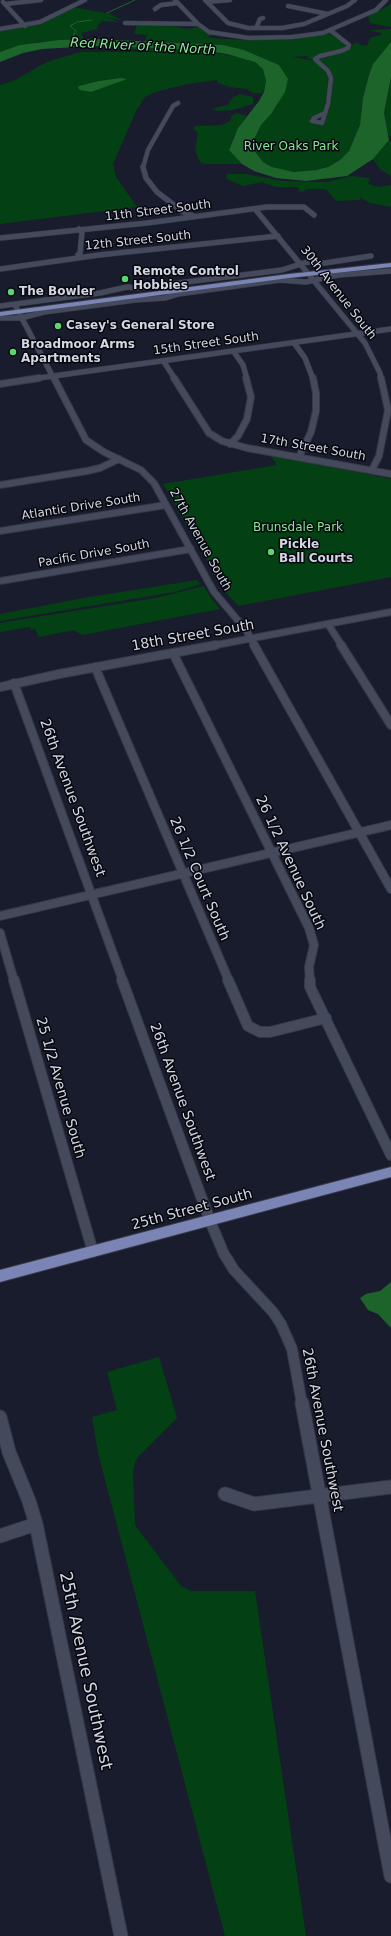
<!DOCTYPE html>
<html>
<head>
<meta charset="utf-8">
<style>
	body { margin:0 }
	canvas { display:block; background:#181c2c }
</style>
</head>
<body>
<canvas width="391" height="1936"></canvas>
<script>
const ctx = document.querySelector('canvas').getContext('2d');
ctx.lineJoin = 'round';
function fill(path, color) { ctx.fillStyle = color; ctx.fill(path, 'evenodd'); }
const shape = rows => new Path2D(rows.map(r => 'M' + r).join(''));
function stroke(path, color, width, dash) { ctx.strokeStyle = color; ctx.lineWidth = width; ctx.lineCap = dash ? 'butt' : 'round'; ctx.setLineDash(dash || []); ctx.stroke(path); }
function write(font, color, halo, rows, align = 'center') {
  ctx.font = font + ' "DejaVu Sans",sans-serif'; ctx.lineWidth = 3; ctx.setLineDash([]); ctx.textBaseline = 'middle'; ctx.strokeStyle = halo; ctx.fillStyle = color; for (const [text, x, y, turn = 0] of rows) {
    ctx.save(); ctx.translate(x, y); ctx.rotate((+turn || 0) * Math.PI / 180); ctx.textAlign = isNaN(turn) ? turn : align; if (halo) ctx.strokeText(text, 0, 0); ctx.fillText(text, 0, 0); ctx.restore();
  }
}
fill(shape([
	[391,4,391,27,370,23,368,16],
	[73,7,110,14,123,21,102,16,120,22,102,21,97,26,98,29,81,33,84,39,37,42,0,52,0,29,36,25],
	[137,25,172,26,189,29,198,27,213,34,212,36,208,36,211,38,243,40,280,40,283,38,331,33,347,47,314,57,312,60,307,58,308,56,293,57,314,61,327,73,328,79,325,108,323,112,309,120,313,124,322,126,329,109,333,81,332,75,318,60,318,58,349,49,355,43,358,42,360,45,367,46,370,38,381,35,382,33,370,31,372,30,391,29,391,42,373,64,369,75,363,98,360,125,349,151,340,160,328,167,316,170,294,172,272,167,263,162,253,149,254,139,261,125,278,104,279,65,244,50,197,44,145,41,147,35,134,34],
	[114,47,202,50,244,58,255,62,263,69,266,81,263,93,253,93,247,89,229,87,218,83,217,80,187,84,155,92,145,97,137,109,113,164,116,177,137,207,0,224,0,85,15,80,47,62,80,52,156,52,145,50,114,48],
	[391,77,391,136,389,136,386,130,384,113],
	[240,94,253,97,253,104,232,110,218,111,211,109,228,105,233,97],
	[237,113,246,116,234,136,229,150,242,164,204,164,200,162,195,150,198,133,193,129,195,126,222,125,230,121,232,115],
	[388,141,391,141,391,176,380,169,373,159],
	[227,174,246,174,283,181,327,182,351,176,370,178,368,184,379,187,391,185,391,207,370,203,360,197,360,200,336,201,326,189,306,189,303,192,299,191,298,187,276,187,262,182,243,186,226,179],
	[270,455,391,479,391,577,238,606,225,591,163,484,277,465],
	[197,580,200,584,198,585,175,592,0,621,0,614,83,598],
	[204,586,211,598,220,609,82,635,74,630,39,637,35,629,31,630,30,627,0,632,0,623,155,598],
	[159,1357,177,1418,139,1456,135,1462,133,1472,135,1525,181,1586,191,1591,255,1591,306,1936,225,1936,98,1453,92,1417,117,1410,107,1372]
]), '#034013');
fill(shape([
	[94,39,223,45,244,50,279,65,288,79,285,92,271,114,261,125,254,139,253,149,263,162,272,167,294,172,316,170,328,167,340,160,349,151,360,125,363,98,369,75,373,64,391,42,391,77,384,113,389,140,373,159,347,176,306,181,276,178,254,171,242,164,229,150,238,128,259,101,264,92,266,81,263,69,255,62,227,54,202,50,93,46,42,49,23,53,0,62,0,52,20,45,59,40],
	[121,78,127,79,91,92,80,90,78,88,79,86,99,81],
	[391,1282,391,1328,378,1314,368,1310,360,1298,366,1294,380,1291]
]), '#1c642a');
stroke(shape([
	[107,13,135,0],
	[70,41,76,31,70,26,77,22,92,20]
]), '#1c642a', 1);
const minorFar5 = shape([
	[175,0,198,24,209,32,249,38,292,37,323,33,376,10,386,0],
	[205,0,228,23,248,28,282,28,304,24,347,6,355,0],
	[3,2,25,26],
	[207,2,230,0],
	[5,4,41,0],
	[288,6,328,14],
	[155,9,161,5,178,3],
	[125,23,198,24],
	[256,28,260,19,263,18],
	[0,29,40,22,85,0],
	[325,113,314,118,312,121,322,123,328,104,331,78,328,71,315,59,320,56,341,51,348,48,349,45,330,30],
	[143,168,148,150,173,106,178,103]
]);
const minorFar4 = shape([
	[143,167,146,178,157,192,183,212,194,216],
	[255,209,365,343,380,373,381,379],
	[0,238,147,223,267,207,304,207,314,215],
	[78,255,80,254,82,232,79,229],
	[0,269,99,255,278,236],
	[0,306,100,293,127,287,138,288,282,270,307,262,325,263,371,256],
	[16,307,54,379],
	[0,318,21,318,44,312,135,300,165,298,178,294,280,280,306,282,338,275,391,271],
	[294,343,305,358,313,379],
	[234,352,243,365,247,379],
	[164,362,175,379],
	[32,379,391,329]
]);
const minorFar3 = shape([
	[54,378,86,440,104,452,141,470,154,483,214,592,246,630,255,646],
	[174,378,209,433,222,441,247,448,391,474],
	[0,384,39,378],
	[230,444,238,436,247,419,251,397,246,378],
	[299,457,311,432,316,411,316,393,313,378],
	[372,470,379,456,388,410,381,378],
	[0,485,87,471,100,468,119,459],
	[0,531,166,505],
	[0,581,191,549],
	[328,624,342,646],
	[211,646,391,612]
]);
const minorFar2 = shape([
	[254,645,391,889],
	[341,645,391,725],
	[173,653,309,928,314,945,309,967,310,981],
	[95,667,229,981],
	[14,683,123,981],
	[0,687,59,674,216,645],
	[0,916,391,825],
	[0,933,14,981]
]);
const minorFar1 = shape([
	[14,980,93,1252],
	[122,980,210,1221,224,1254,234,1270,273,1312,281,1324,292,1349,302,1404],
	[228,980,248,1026,260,1032,270,1032,326,1018],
	[310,980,310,987,391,1155]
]);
const minor = shape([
	[302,1403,391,1876],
	[0,1417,9,1452,29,1501,36,1524,121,1936],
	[225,1494,254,1504,391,1487],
	[0,1536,36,1524]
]);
const major = shape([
	[391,263,391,267,289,278,0,316,0,312,289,274,391,263],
	[391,1167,391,1177,0,1282,0,1270,391,1167]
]);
stroke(minorFar5, '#373845', 5);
stroke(minorFar4, '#373845', 6);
stroke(minorFar3, '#373845', 8);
stroke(minorFar2, '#373845', 10);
stroke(minorFar1, '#373845', 12);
stroke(minor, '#373845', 15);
stroke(major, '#373845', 2);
stroke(minorFar5, '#45495c', 4);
stroke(minorFar4, '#45495c', 5);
stroke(minorFar3, '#45495c', 6);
stroke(minorFar2, '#45495c', 8);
stroke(minorFar1, '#45495c', 10);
stroke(minor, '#45495c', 13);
fill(major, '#7a84b5');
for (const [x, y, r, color] of [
	[125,279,4,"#5bd56e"],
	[11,292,4,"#5bd56e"],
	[58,326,4,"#5bd56e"],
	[13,352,4,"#5bd56e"],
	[271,552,4,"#5bd56e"]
]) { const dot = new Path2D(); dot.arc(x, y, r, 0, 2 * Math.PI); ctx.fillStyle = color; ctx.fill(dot); stroke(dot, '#06070e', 1.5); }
write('12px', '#89e693', '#06070e', [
	["River Oaks Park",291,147],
	["Brunsdale Park",298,528]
]);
write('12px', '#d4d7e2', '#06070e', [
	["11th Street South",158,211,-7],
	["12th Street South",138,241,-6],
	["30th Avenue South",338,293,52],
	["15th Street South",206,344,-8],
	["17th Street South",313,448,10],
	["Atlantic Drive South",81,507,-9],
	["27th Avenue South",200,540,61],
	["Pacific Drive South",94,554,-10]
]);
write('bold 12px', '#d4d7e2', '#06070e', [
	["Remote Control",133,272],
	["Hobbies",133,286],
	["The Bowler",19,292],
	["Casey's General Store",66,326],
	["Broadmoor Arms",21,345],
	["Apartments",21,359],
	["Pickle",279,545],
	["Ball Courts",279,559]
], 'left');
write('italic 13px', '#90ed9a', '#06070e', [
	["Red River of the North",143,47,3]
]);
write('14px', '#d4d7e2', '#06070e', [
	["18th Street South",193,636,-10],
	["26th Avenue Southwest",72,798,70],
	["26 1/2 Avenue South",290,863,65],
	["26 1/2 Court South",199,879,67],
	["25 1/2 Avenue South",60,1088,74],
	["26th Avenue Southwest",182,1102,70],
	["25th Street South",192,1210,-15],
	["26th Avenue Southwest",322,1430,79]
]);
write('17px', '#d4d7e2', '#06070e', [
	["25th Avenue Southwest",85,1671,78]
]);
</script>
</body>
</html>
